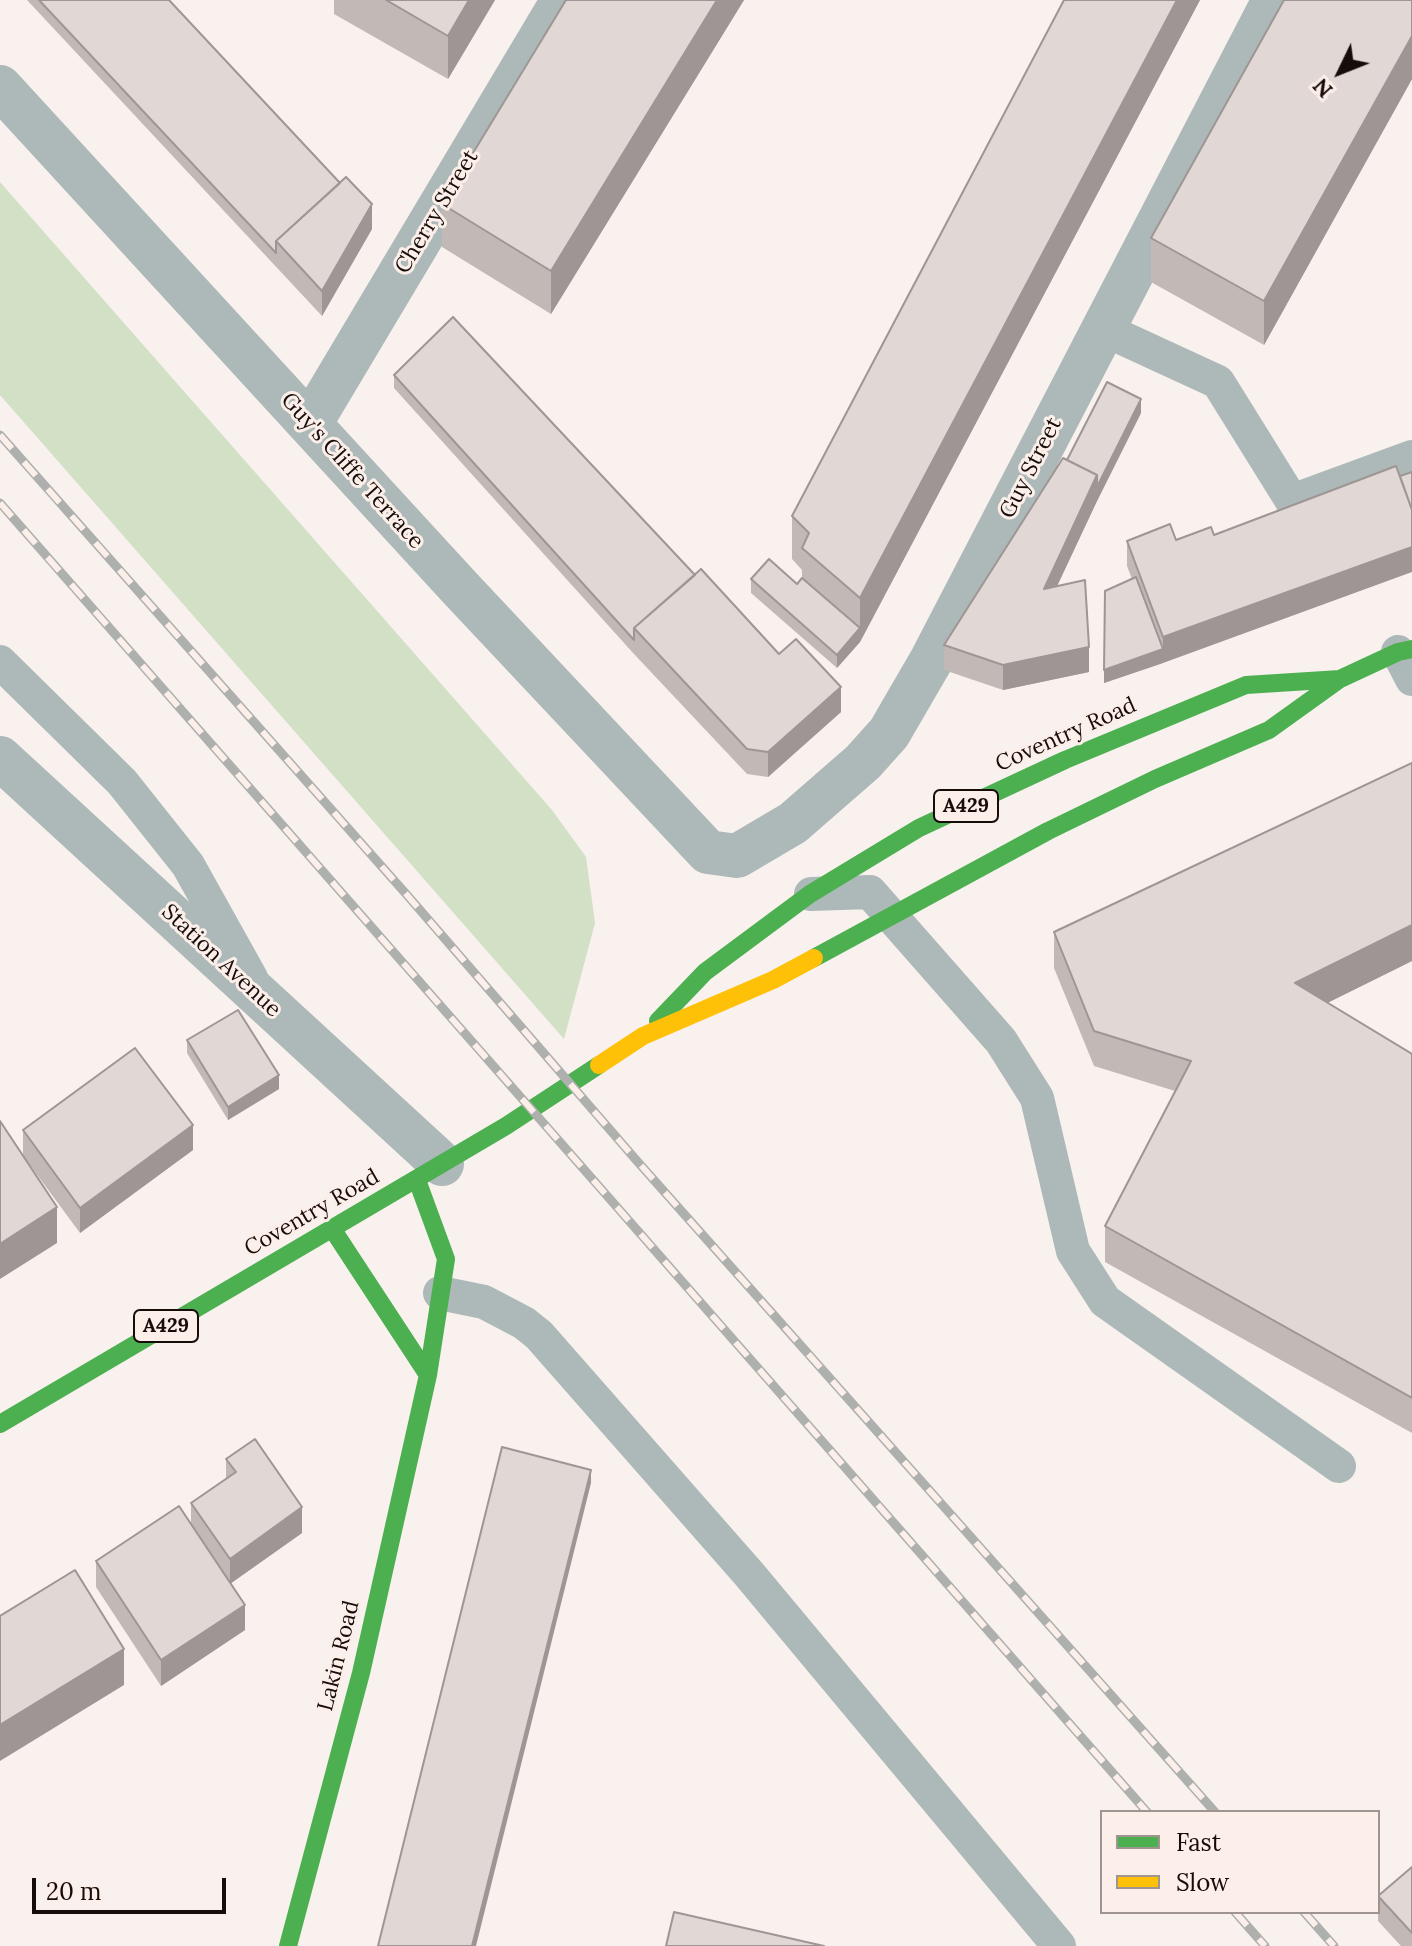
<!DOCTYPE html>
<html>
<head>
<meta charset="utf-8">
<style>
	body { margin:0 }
	#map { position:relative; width:1412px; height:1946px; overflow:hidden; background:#f8f1ee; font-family:Lora,serif }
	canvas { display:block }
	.legend { position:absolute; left:1100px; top:1810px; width:280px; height:104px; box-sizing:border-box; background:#fcefea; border:2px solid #a09490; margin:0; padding:10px 14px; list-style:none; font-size:24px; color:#160c08 }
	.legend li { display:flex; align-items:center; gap:16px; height:40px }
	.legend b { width:40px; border:2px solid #a09490 }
	.north { position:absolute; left:1300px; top:32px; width:80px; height:80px; -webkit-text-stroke:6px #fcefea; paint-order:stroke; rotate:227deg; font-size:22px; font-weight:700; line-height:32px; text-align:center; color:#160c08 }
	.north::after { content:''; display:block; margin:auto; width:28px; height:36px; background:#160c08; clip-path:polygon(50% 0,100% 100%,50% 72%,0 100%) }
	.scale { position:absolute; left:32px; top:1878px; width:194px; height:36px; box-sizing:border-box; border:4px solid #160c08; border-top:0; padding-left:10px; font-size:24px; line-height:28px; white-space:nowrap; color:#160c08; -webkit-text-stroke:6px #fcefea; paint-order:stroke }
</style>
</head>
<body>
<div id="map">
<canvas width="1412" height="1946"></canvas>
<ul class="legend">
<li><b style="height:10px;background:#4caf50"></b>Fast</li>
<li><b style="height:10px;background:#ffc107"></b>Slow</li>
</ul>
<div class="north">N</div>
<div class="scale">20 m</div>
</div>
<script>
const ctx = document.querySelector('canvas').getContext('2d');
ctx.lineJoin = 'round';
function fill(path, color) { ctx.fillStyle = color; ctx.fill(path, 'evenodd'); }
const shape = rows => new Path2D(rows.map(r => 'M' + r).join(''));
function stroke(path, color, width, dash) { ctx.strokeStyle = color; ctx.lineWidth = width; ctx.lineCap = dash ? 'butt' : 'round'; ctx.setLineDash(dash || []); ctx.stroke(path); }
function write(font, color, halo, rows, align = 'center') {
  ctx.font = font + ' Lora,serif'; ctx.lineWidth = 6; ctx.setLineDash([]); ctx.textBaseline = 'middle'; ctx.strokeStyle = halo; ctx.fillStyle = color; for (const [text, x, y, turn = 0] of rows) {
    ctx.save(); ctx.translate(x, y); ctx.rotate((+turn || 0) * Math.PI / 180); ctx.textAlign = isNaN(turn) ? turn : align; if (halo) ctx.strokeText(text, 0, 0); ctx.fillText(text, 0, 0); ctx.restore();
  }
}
fill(shape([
	[0,182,552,810,586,857,595,923,564,1039,0,395]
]), '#d2e0c6');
stroke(shape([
	[1103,329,1218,382,1292,501,1412,457],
	[1398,652,1412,679],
	[0,662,122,782,188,865,251,978],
	[811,894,870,892,1001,1041,1037,1098,1073,1251,1105,1301,1339,1466],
	[440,1293,484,1302,524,1323,539,1335,749,1574,1059,1946]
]), '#adb9b8', 34);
stroke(shape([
	[0,87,460,588,708,852,737,856,793,823,863,762,889,733,932,659,1274,0],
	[310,424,563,0],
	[0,758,442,1164]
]), '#adb9b8', 44);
stroke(shape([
	[814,958,1048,831,1155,779,1269,730,1340,679,1398,652,1412,649],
	[658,1021,705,972,810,894,919,828,1065,760,1246,685,1340,679],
	[333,1230,428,1375],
	[0,1424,506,1126,599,1065],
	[288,1946,361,1673,428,1375,446,1259,417,1180]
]), '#4caf50', 18);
stroke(shape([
	[599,1065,643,1036,773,980,814,958]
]), '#ffc107', 18);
const rail = shape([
	[0,435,407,895,637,1161,1215,1812],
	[0,503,1147,1812],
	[1235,1912,1265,1946],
	[1304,1912,1334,1946]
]);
stroke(rail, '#aeb0ae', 9);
stroke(rail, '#fcefea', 6, [18]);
fill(shape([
	[27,0,169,0,372,229,322,316],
	[334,0,495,0,448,79,334,14],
	[566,0,744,0,551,314,442,247,442,204],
	[1064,0,1200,0,860,642,837,668,751,593,751,579,797,584,802,578,802,570,792,559,792,516],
	[1412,0,1412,79,1264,345,1151,282,1151,238],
	[394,375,695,575,841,712,768,777,747,774,634,654,394,388],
	[1141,413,1097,501,1057,586,1089,672,1003,690,944,670,944,645,1067,460],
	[1170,524,1163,663,1104,683,1132,579,1127,566,1127,541],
	[1412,763,1412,961,1327,1003,1412,1054,1412,1433,1105,1262,1105,1226,1175,1091,1094,1066,1054,968,1054,932],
	[187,1040,279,1089,228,1120,187,1053],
	[23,1130,193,1150,80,1233,24,1157,57,1243,23,1155],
	[226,1459,302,1533,231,1583,245,1630,161,1686,96,1587,96,1561,191,1524,191,1503,226,1479],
	[1412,1867,1412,1946,1401,1946,1378,1921,1378,1896]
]), '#c2b9b6');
fill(shape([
	[469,0,495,0,448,79,448,36],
	[717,0,744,0,551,314,551,271],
	[1177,0,1200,0,860,642,837,668,837,655,860,628,860,598],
	[1412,36,1412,79,1264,345,1264,301],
	[372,204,372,229,322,316,322,291],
	[1141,399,1141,413,1097,501,1044,614,1044,589,1097,475],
	[1412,547,1412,572,1163,663,1163,637],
	[1089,647,1089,672,1003,690,1003,665],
	[1163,649,1163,663,1104,683,1104,670],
	[841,687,841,712,768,777,768,752],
	[1412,925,1412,961,1295,1019,1295,983],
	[279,1075,279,1089,228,1120,228,1107],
	[193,1125,193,1150,80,1233,80,1208],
	[57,1207,57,1243,0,1279,0,1244],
	[591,1470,591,1483,476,1946,472,1946],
	[302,1507,302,1533,230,1584,230,1559],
	[245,1605,245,1630,161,1686,161,1660],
	[124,1649,124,1685,0,1761,0,1725]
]), '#9e9694');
const building = shape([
	[39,0,169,0,340,183,276,241,276,253,39,0],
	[386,0,469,0,448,36,386,0],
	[566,0,717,0,551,271,442,204,566,0],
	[1064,0,1177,0,860,598,802,548,809,533,792,516,1064,0],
	[1284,0,1412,0,1412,36,1264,301,1151,238,1284,0],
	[346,177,372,204,322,291,276,241,346,177],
	[453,317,695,575,634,628,634,640,394,375,453,317],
	[1107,382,1141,399,1097,487,1097,475,1067,460,1107,382],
	[1063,458,1097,475,1044,589,1085,580,1089,647,1003,665,944,645,1063,458],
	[1396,466,1412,510,1412,547,1163,637,1127,541,1170,524,1176,540,1211,527,1214,535,1396,466],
	[1412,472,1412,510,1400,476,1412,472],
	[769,559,797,584,802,578,860,628,837,655,751,579,769,559],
	[701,569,779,654,796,639,841,687,768,752,747,749,634,628,701,569],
	[1136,577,1163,649,1104,670,1105,591,1136,577],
	[1412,763,1412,925,1295,983,1412,1054,1412,1398,1105,1226,1191,1061,1094,1031,1054,932,1412,763],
	[238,1010,279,1075,228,1107,187,1040,238,1010],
	[135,1048,193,1125,80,1208,23,1130,135,1048],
	[0,1121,57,1207,0,1244,0,1121],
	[255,1439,302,1507,230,1559,191,1503,236,1472,226,1459,255,1439],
	[502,1447,591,1470,472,1946,378,1946,502,1447],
	[179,1506,245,1605,161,1660,96,1561,179,1506],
	[75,1570,124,1649,0,1725,0,1616,75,1570],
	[1412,1867,1412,1933,1378,1896,1412,1867],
	[674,1912,824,1946,666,1946,674,1912]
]);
fill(building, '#e1d7d4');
stroke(building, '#9e9694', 2);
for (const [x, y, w] of [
	[966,806,64],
	[166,1326,64]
]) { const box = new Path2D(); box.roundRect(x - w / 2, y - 16, w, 32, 6); ctx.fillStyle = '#fcefea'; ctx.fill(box); stroke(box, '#160c08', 2); }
write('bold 20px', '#160c08', null, [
	["A429",966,806],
	["A429",166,1326]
]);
write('22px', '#160c08', '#fcefea', [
	["Cherry Street",437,212,-59],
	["Guy Street",1031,468,-63],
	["Guy's Cliffe Terrace",352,471,48],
	["Coventry Road",1066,735,-24],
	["Station Avenue",221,961,43],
	["Coventry Road",312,1213,-30],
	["Lakin Road",339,1656,-76]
]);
</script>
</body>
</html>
